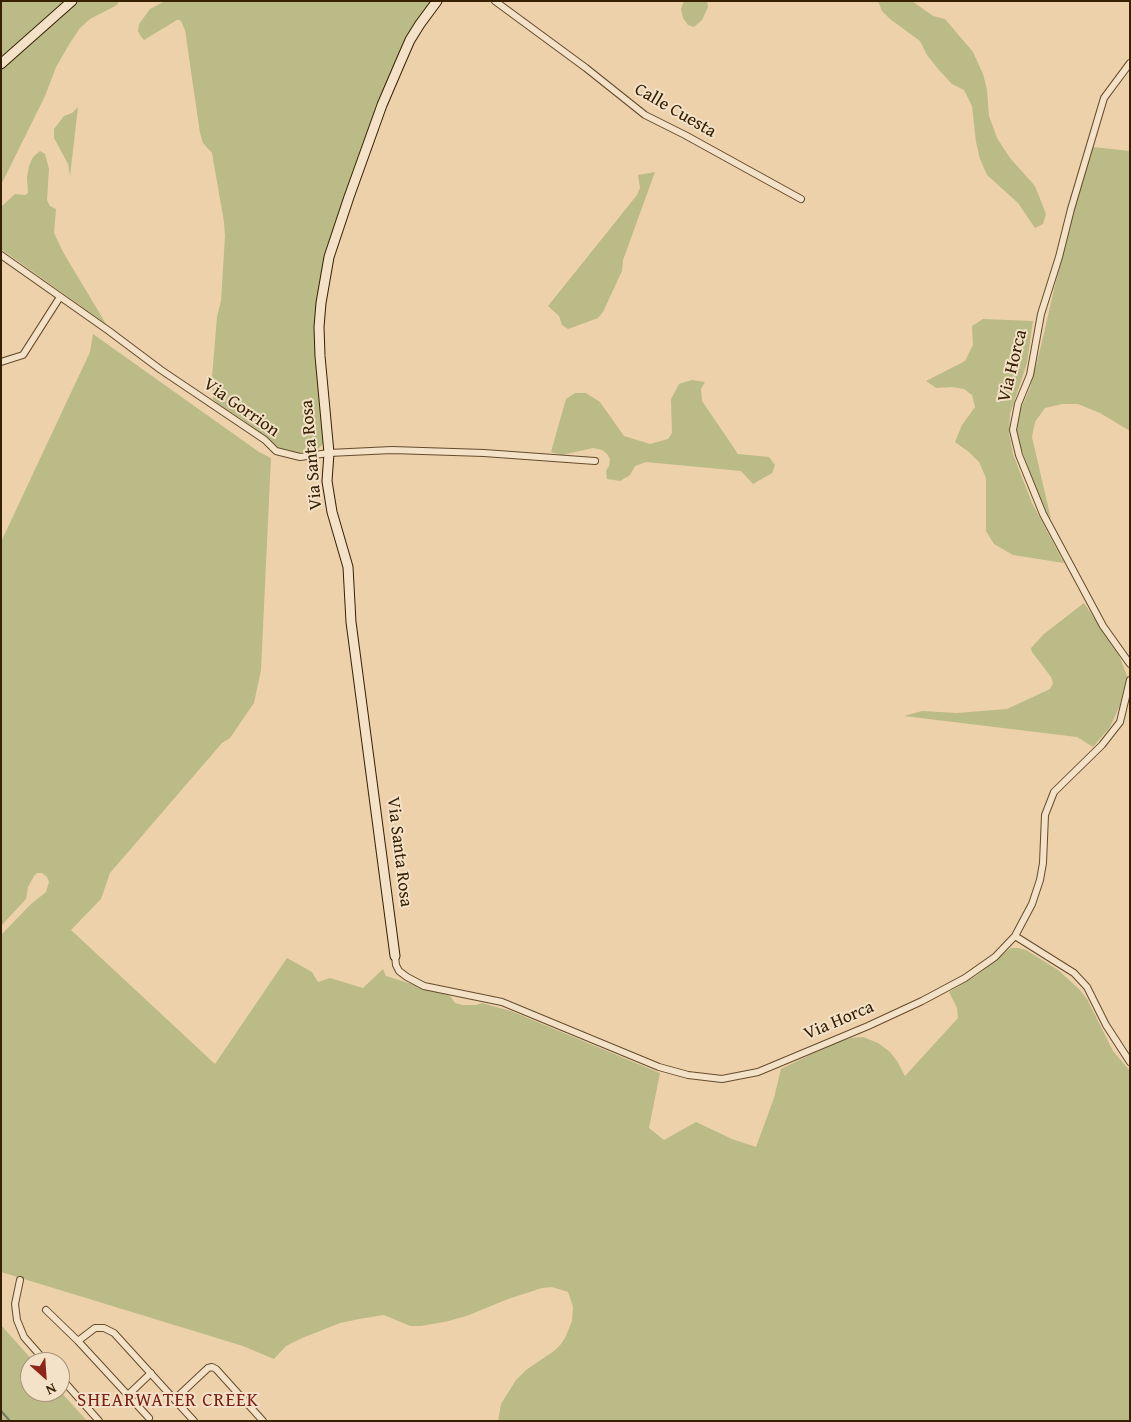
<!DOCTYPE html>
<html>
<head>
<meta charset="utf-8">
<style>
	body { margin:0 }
	#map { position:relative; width:1131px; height:1422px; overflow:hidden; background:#edd1ab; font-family:"Gentium Book Plus",serif }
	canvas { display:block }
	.frame { position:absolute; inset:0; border:2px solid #362000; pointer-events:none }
	.north { position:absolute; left:20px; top:1352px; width:50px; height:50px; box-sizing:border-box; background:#f3e1c8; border:1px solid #a79478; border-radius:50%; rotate:154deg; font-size:14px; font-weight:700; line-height:20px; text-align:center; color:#362000 }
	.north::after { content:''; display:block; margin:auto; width:18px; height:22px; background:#8f2418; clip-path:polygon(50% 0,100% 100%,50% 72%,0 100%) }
</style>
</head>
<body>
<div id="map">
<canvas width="1131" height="1422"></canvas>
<div class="frame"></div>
<div class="north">N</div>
</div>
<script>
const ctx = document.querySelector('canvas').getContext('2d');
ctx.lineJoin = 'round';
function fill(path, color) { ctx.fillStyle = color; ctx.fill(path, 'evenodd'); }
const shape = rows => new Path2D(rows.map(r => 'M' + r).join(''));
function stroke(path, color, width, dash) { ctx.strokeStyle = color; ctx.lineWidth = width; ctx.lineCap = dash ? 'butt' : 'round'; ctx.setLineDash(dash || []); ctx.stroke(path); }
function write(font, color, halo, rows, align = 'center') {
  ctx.font = font + ' "Gentium Book Plus",serif'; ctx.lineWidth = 4; ctx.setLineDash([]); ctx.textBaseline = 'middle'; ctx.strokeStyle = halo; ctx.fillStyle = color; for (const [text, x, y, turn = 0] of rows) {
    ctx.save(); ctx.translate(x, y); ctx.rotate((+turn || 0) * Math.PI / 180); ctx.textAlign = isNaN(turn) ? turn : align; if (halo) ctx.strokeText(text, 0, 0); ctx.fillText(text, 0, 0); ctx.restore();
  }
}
fill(shape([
	[1,1,65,1,1,58],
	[77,1,119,1,117,5,90,19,80,28,70,43,56,67,45,96,1,185,1,69,66,13],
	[165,1,433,1,380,103,329,242,324,260,315,326,316,366,324,437,323,444,316,451,295,453,280,449,243,420,217,403,213,399,212,377,217,317,221,301,225,236,224,222,212,153,203,143,200,133,185,30,182,23,180,20,177,20,144,40,140,35,138,31,139,24,150,9],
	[684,1,707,1,708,7,702,20,694,27,688,25,683,18,681,9],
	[878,1,912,1,933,16,945,19,973,52,983,74,987,90,989,116,997,138,1010,158,1035,186,1046,214,1043,224,1035,228,1018,203,987,175,980,159,976,142,972,106,964,90,952,84,939,70,927,55,920,41,890,19,882,11],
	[78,107,70,176,68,164,54,138,54,129,64,116,72,113],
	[1093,147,1130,151,1130,431,1100,413,1078,404,1062,404,1045,408,1035,422,1032,437,1051,519,1042,505,1016,434,1018,415,1030,388,1042,342,1054,289,1090,149],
	[40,151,45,154,49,169,47,200,50,206,56,209,54,233,63,252,106,324,1,249,1,207,15,194,25,195,28,193,27,177,29,166,33,157],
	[655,172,623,260,622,271,603,312,598,318,568,329,562,325,559,316,548,306,637,195,640,188,638,175],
	[983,319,1033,321,1027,363,1010,414,1009,432,1013,454,1032,503,1064,563,1013,555,994,544,986,531,986,478,979,462,969,452,955,442,962,425,975,407,972,395,964,389,952,387,936,388,926,381,965,361,973,345,972,326],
	[93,334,259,452,271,458,261,670,254,703,230,738,222,743,110,873,101,899,71,930,215,1064,287,958,312,972,318,982,330,978,363,988,383,969,386,976,450,996,455,1003,463,1005,476,1005,482,1003,511,1011,660,1073,649,1128,664,1140,696,1122,732,1139,756,1147,774,1098,781,1069,834,1043,851,1038,863,1037,878,1043,890,1052,897,1061,905,1076,958,1018,957,1008,949,992,976,976,1011,948,1018,948,1026,950,1058,970,1079,989,1087,999,1113,1051,1130,1071,1130,1421,498,1421,501,1404,516,1380,526,1370,554,1351,561,1344,565,1338,572,1321,573,1307,568,1292,552,1287,542,1288,508,1299,469,1315,449,1321,421,1326,410,1326,384,1315,359,1319,340,1323,302,1338,286,1346,274,1359,243,1346,1,1272,1,935,31,904,46,892,49,882,47,877,42,873,37,873,34,876,28,887,26,899,1,926,1,542,90,352],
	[692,380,705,382,701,389,702,401,738,454,769,457,775,465,772,473,753,484,741,471,646,462,635,466,630,475,620,481,607,479,606,471,609,466,610,459,607,454,602,450,593,448,562,455,551,452,566,399,575,393,586,393,600,402,624,436,650,444,668,439,672,433,671,399,679,384],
	[1084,603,1119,655,1127,676,1120,705,1110,727,1093,747,1077,737,904,716,922,711,957,713,1007,709,1050,689,1053,683,1051,677,1032,652,1031,648,1044,634],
	[1,1325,34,1362,30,1362,30,1392,60,1392,60,1391,87,1421,1,1421]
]), '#babb87');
stroke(shape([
	[1,1411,10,1421]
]), '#727a6a', 2);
const street = shape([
	[495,1,586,68,645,115,685,135,801,199],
	[1130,63,1104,98,1071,209,1059,257,1041,314,1030,375,1018,404,1013,430,1019,455,1043,514,1103,626,1130,664],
	[1,255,109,331,161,370,265,440,276,451,300,457,329,453,392,450,484,453,595,461],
	[1,362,23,355,60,297],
	[1015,936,1074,973,1087,987,1106,1025,1130,1062],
	[395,956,396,965,399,971,407,977,424,986,502,1002,659,1067,688,1075,722,1079,758,1072,868,1026,922,1001,965,978,995,957,1015,936,1032,904,1040,880,1043,863,1045,815,1054,792,1102,745,1120,722,1130,680],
	[20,1280,15,1304,17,1320,24,1337,46,1362],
	[46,1310,78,1341,149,1418],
	[78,1341,95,1328,104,1328,114,1333,194,1421],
	[60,1377,99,1421],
	[128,1395,151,1373],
	[175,1399,208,1368,212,1367,216,1369,263,1421]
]);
const secondary = shape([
	[1,64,72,1],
	[395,956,351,622,348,567,332,512,327,481,329,453,320,356,319,327,321,303,329,257,349,197,382,105,400,63,410,40,420,24,437,1]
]);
stroke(street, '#644c2b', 8);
stroke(secondary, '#362000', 11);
stroke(street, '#f3e1c8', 6);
stroke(secondary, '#f3e1c8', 9);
write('18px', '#362000', '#f3e1c8', [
	["Calle Cuesta",675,111,30],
	["Via Horca",1013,366,-76],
	["Via Gorrion",241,408,35],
	["Via Santa Rosa",312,455,-95],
	["Via Santa Rosa",399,852,83],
	["Via Horca",839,1021,-23]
]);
ctx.letterSpacing = '1px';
write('19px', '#7a1f14', '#f3e1c8', [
	["SHEARWATER CREEK",168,1401]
]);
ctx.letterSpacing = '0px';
</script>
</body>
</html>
